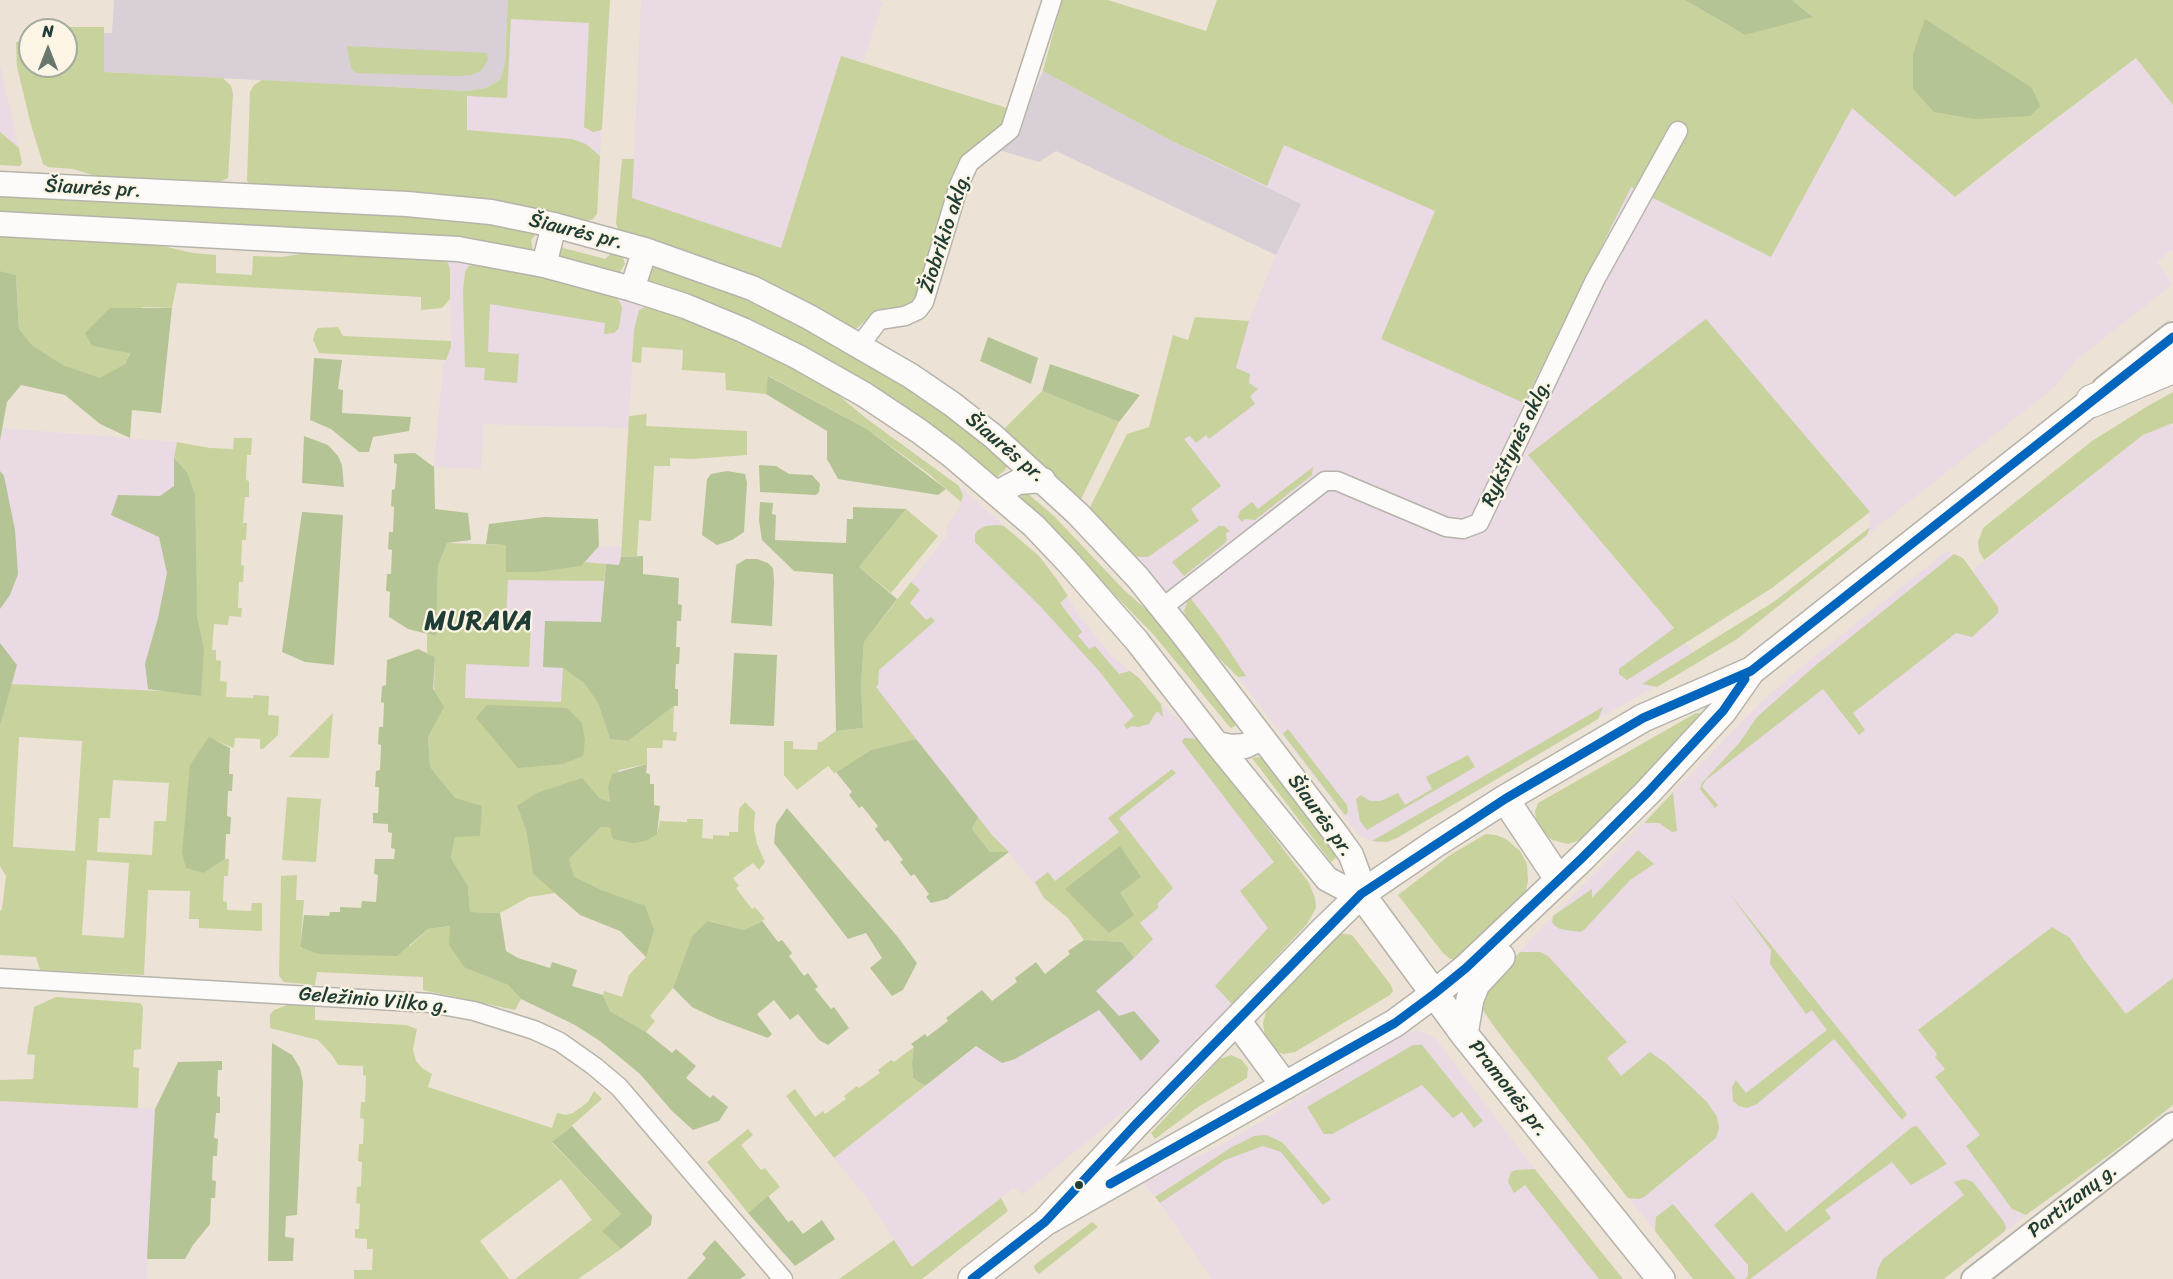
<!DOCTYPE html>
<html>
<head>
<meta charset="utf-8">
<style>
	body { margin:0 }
	#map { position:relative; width:2173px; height:1279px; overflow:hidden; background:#ece3d6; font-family:Sriracha,sans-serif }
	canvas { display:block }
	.north { position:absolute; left:18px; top:18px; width:60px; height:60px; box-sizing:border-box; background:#fcf5e5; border:2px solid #a4ab9e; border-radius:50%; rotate:0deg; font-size:16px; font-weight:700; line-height:24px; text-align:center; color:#1f3d34 }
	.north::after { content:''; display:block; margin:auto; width:21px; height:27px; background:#67776d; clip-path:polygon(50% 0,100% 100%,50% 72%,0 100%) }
</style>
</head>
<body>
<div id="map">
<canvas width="2173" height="1279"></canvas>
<div class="north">N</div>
</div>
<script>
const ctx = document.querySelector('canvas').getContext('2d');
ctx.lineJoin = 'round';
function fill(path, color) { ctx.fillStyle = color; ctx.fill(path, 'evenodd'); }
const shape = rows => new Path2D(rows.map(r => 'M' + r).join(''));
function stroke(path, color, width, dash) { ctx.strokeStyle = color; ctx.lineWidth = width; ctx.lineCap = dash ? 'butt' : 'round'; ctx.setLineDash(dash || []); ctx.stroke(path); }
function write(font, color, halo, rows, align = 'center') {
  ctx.font = font + ' Sriracha,sans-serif'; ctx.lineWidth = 4.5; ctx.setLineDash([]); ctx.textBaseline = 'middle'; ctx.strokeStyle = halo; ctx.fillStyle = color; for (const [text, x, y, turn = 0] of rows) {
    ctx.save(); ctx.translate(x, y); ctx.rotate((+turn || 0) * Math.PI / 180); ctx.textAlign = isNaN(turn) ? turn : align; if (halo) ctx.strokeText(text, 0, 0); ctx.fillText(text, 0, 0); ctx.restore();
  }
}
fill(shape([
	[641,0,878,0,883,2,863,62,841,56,781,248,616,223,622,159,634,158],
	[1217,0,1685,0,1745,35,1852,107,1955,197,2136,58,2173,105,2173,249,2157,262,2173,284,2076,360,2056,386,1867,535,1870,527,1870,512,1528,454,1701,661,1598,719,1397,838,1377,843,1366,839,1359,835,1238,677,1212,651,1089,509,1249,321,1276,255,1300,204,1170,140],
	[508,2,610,9,600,156,586,144,467,130,468,91,500,80,505,65],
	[0,65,22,163,20,166,0,165],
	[440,258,479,263,650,304,634,330,629,428,483,424,481,469,434,467,443,366,451,347,450,269],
	[2173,423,2173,979,2126,1014,2085,961,2070,938,1935,1057,1945,1069,1935,1078,1980,1135,1967,1146,2015,1212,2026,1215,1944,1279,1693,1279,1495,1028,1483,1010,1485,989,1553,916,1759,704,1809,661,1947,551,1963,558,1972,571,2143,435],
	[0,428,177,442,162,691,0,684],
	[959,486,1039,556,1056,578,1078,614,1110,654,1139,678,1161,704,1200,739,1309,883,1315,898,1316,908,1307,924,1151,1089,1023,1194,1013,1188,912,1268,870,1202,834,1158,1095,954,1068,918,1044,898,1009,852,990,852,871,750,864,642,946,537,948,523,959,509,963,496],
	[447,543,631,547,627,819,425,817,429,544],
	[1419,1031,1428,1034,1437,1041,1537,1172,1623,1279,1212,1279,1160,1203,1143,1183,1179,1163,1204,1154,1246,1131,1404,1032],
	[0,1101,155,1109,146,1279,0,1279]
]), '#e9dae4');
fill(shape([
	[114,0,508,0,505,65,500,80,486,88,468,91,104,72,104,33,112,33],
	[1043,71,1170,140,1301,204,1276,255,1056,151,1039,162,999,150,1022,129,1030,101]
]), '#d8cfd7');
fill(shape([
	[508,0,610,0,602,129,599,131,593,132,584,127,589,23,511,19,507,98,467,96,467,130,572,139,586,144,600,156,597,214,593,219,587,221,481,201,252,186,247,181,250,92,254,85,262,80,467,91,486,88,500,80,505,65],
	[1062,0,1108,0,1206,31,1217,0,1685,0,1745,35,1812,16,1792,0,2173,0,2173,105,2136,58,2016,149,1955,197,1852,108,1771,257,1631,187,1524,403,1381,339,1435,211,1284,145,1267,186,1170,140,1043,71],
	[30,27,104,27,104,72,223,78,231,86,233,94,228,178,215,184,102,178,73,169,48,167,43,164,31,125,17,67,16,42,28,42],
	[30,30,66,30,66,66,30,66],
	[347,46,487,53,488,59,482,70,472,75,456,76,356,73,351,68],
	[841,56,1010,109,1005,119,994,133,965,157,914,300,907,305,881,311,866,320,857,328,853,329,618,230,616,223,622,159,634,159,632,198,781,248],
	[0,132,19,148,22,163,20,166,0,165],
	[0,194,443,218,486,222,538,232,531,240,533,252,0,215],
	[0,237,154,244,193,253,216,255,216,273,252,275,253,256,282,257,319,251,440,258,448,263,450,269,450,299,442,308,421,310,421,297,177,283,172,308,143,307,92,346,130,352,125,364,100,379,63,365,32,345,19,329,16,275,0,271],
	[556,246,605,259,612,253,623,257,625,264,620,272,612,273,561,260,557,254],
	[479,263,511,267,612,294,620,302,622,308,619,328,614,333,604,334,605,323,490,304,488,352,519,354,517,383,484,380,485,368,465,367,463,291,465,272,469,266],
	[657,267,745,296,806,326,904,384,952,419,1005,459,1008,464,1005,470,997,477,993,476,646,283,649,269],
	[650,304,744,342,831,389,867,419,959,486,963,496,961,502,929,474,867,429,769,376,766,394,726,390,725,373,682,370,683,350,642,347,641,363,632,362,634,330,639,310],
	[1195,317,1249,321,1236,368,1250,374,1249,383,1258,389,1250,396,1255,404,1209,439,1206,435,1196,443,1190,436,1184,439,1221,486,1191,509,1199,521,1148,557,1140,557,1130,555,1089,509,1127,434,1149,427,1173,335,1188,340],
	[1706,319,1870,512,1772,588,1627,680,1619,674,1619,669,1674,628,1528,455],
	[338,327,343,336,451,341,451,347,446,360,319,353,313,340,315,332,318,328],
	[1042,391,1119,422,1080,501,1001,432],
	[2173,392,2173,423,2143,435,1984,560,1979,551,1978,542,1983,528,2092,441,2148,406],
	[647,414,646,426,747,431,747,455,692,459,670,458,670,466,654,466,651,521,639,520,637,556,621,557,629,416],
	[234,438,252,438,251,455,247,455,246,480,249,481,249,497,245,497,243,523,247,523,246,540,242,540,241,565,244,566,243,582,239,582,238,608,242,608,241,617,229,616,228,625,214,624,212,650,216,650,216,660,221,661,220,681,227,682,226,697,253,698,253,695,269,696,268,715,279,716,278,735,263,749,260,749,260,739,235,738,234,748,209,738,204,873,225,859,229,859,228,876,224,876,223,901,227,902,227,910,251,911,252,903,262,903,262,931,199,928,199,919,189,919,190,891,148,890,144,975,40,970,36,957,0,955,0,911,2,909,6,876,0,866,0,726,11,684,162,691,204,648,197,616,187,472,174,458,177,442,210,448,233,449],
	[19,737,82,741,75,851,13,847],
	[113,780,169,783,166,821,154,821,152,855,97,852,99,818,110,818],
	[87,860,129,863,124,938,82,935],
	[1313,467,1312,475,1255,520,1245,519,1242,522,1238,517,1240,511,1252,502,1258,509],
	[1022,493,1027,493,1054,516,1124,590,1163,624,1236,721,1235,726,1231,728,1228,725,1153,634,1021,499],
	[906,509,938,536,891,593,859,567],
	[997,525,1004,526,1039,556,1056,578,1068,596,1060,603,1082,632,1078,636,1089,649,1095,646,1119,674,1130,671,1139,678,1161,704,1163,717,1157,711,1149,724,1139,727,1131,726,1127,729,1124,725,1134,716,1099,671,1040,606,975,542,975,534,978,530,986,526],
	[1219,526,1224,526,1230,531,1226,533,1227,540,1224,544,1184,576,1172,562],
	[1870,527,1867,535,1737,639,1657,687,1642,684,1775,601],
	[447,543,506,545,507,572,581,566,585,562,606,564,604,581,508,580,506,619,531,620,529,667,466,664,465,698,561,702,563,668,584,683,598,703,610,739,628,741,674,706,673,732,677,732,676,741,663,740,662,748,647,748,647,764,619,770,608,787,610,802,599,798,517,806,526,830,533,874,555,893,529,897,500,913,470,912,468,886,451,858,455,837,455,798,430,767,428,737,433,727,435,657,427,653,427,634,436,636,438,566],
	[1954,554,1963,558,1998,607,1998,613,1995,616,1972,637,1956,633,1853,713,1865,730,1859,735,1823,689,1706,780,1702,787,1718,805,1715,808,1700,789,1702,783,1740,742,1757,717,1816,665],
	[911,582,920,590,910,603,926,620,931,617,935,621,879,670,878,685,876,687,916,739,871,750,834,773,828,766,797,790,784,775,784,741,793,741,793,749,817,750,818,742,821,742,836,731,863,728,861,684,864,642],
	[1189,596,1221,638,1246,676,1238,677,1212,651,1186,618,1184,611],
	[1603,707,1598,719,1397,838,1387,842,1372,841],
	[333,713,329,758,289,757],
	[1696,713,1699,713,1700,717,1697,723,1583,839,1568,844,1552,840,1543,832,1536,821,1535,811,1538,803],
	[1288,729,1347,805,1348,812,1345,815,1283,734],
	[1184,738,1200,739,1309,883,1315,898,1316,908,1307,924,1232,1004,1215,986,1268,928,1240,891,1274,862,1182,742],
	[1468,755,1475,767,1367,830,1360,821,1356,799,1361,795,1370,801,1381,801,1398,793,1405,805,1432,789,1426,777],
	[1260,757,1266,761,1339,855,1331,862,1252,758],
	[1172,769,1176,773,1119,818,1173,888,1158,903,1158,908,1140,923,1153,939,1134,958,1122,942,1084,940,1068,918,1044,898,1035,882,1048,872,1055,881,1119,832,1108,818],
	[1120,847,1140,877,1120,893],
	[1673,792,1677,831,1672,832,1659,823,1644,823],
	[287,797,321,799,316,862,282,860],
	[745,802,755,812,754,829,757,844,765,862,759,870,753,863,733,878,739,886,736,888,752,909,755,907,765,919,744,930,709,921,692,936,673,988,650,1016,655,1021,646,1032,610,1011,603,995,604,991,622,997,629,975,646,957,604,891,573,877,569,859,601,827,657,834,660,821,687,822,687,819,703,819,702,838,713,839,713,835,729,836,729,832,738,832,739,809],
	[978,817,991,834,1009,852,990,852,972,829],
	[1486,834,1496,835,1506,839,1520,851,1527,864,1528,881,1525,895,1456,959,1450,959,1443,953,1398,895,1450,855],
	[1638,850,1654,864,1630,880,1584,930,1580,932,1560,929,1555,926,1552,922,1553,916,1592,889,1592,898],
	[297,875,296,900,304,900,300,948,410,946,428,929,451,926,465,968,508,985,521,999,515,1010,423,990,423,977,317,972,315,985,284,982,279,976,281,876],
	[1729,893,1907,1114,1902,1120,1834,1039,1757,1104,1747,1108,1739,1106,1733,1101,1732,1087,1736,1080,1746,1093,1827,1030,1812,1010,1806,1014,1770,964,1771,950],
	[2052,927,2070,938,2085,961,2126,1014,2173,978,2173,1105,2116,1150,2026,1215,2012,1209,1966,1146,1980,1135,1935,1077,1945,1069,1935,1057,1937,1054,1918,1030],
	[1340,933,1352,935,1391,985,1393,991,1390,995,1295,1052,1283,1054,1273,1049,1265,1036,1263,1023,1267,1009],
	[1520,952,1540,952,1548,956,1627,1042,1607,1058,1621,1076,1650,1052,1667,1064,1707,1102,1717,1117,1719,1128,1716,1138,1644,1197,1639,1199,1628,1198,1495,1028,1483,1010,1481,1003,1485,989],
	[56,997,140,1003,143,1007,141,1049,134,1050,133,1067,139,1068,138,1108,0,1101,0,1080,33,1079,35,1055,27,1054,34,1007],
	[287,1005,315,1006,315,1020,406,1025,417,1029,413,1049,416,1061,422,1068,432,1074,428,1087,552,1128,557,1113,566,1115,573,1113,588,1102,594,1091,602,1099,552,1143,621,1214,603,1231,621,1249,578,1279,515,1279,592,1220,561,1179,480,1241,509,1279,354,1279,354,1270,372,1270,373,1249,367,1249,367,1239,355,1238,355,1229,359,1229,360,1204,356,1203,357,1187,361,1186,362,1162,358,1161,359,1144,363,1144,364,1119,360,1118,361,1102,365,1102,366,1076,363,1075,363,1066,338,1065,332,1055,318,1040,270,1028,270,1015,274,1010],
	[1413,1045,1422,1045,1483,1121,1474,1128,1462,1112,1453,1118,1422,1085,1332,1134,1324,1134,1307,1107],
	[914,1047,912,1063,913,1078,925,1086,834,1158,786,1096,795,1089,815,1117,823,1111,825,1114,846,1099,844,1096,857,1086,859,1088,880,1073,878,1070,891,1060,894,1062],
	[1231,1055,1242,1060,1248,1068,1247,1078,1198,1107,1155,1139,1151,1133,1220,1059],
	[1917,1126,1947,1164,1911,1185,1892,1162,1825,1210,1831,1218,1750,1279,1745,1279,1748,1276,1748,1265,1714,1225,1752,1192,1786,1232,1912,1127],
	[748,1129,753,1135,741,1145,761,1170,765,1168,780,1187,748,1213,707,1162],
	[1266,1135,1282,1142,1331,1199,1323,1205,1281,1152,1263,1146,1225,1160,1160,1203,1155,1197,1232,1147,1254,1136],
	[1535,1169,1537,1172,1623,1279,1599,1279,1525,1185,1514,1193,1508,1182,1511,1172,1516,1170],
	[1964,1179,1973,1182,2004,1222,2006,1227,2005,1231,1944,1279,1876,1279,1878,1268,1883,1259,1964,1195,1954,1182],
	[1001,1198,1008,1211,922,1279,839,1279,894,1240,912,1267],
	[1673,1204,1736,1279,1693,1279,1655,1231,1656,1217],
	[1092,1222,1098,1227,1039,1274,1035,1270,1034,1266,1037,1263]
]), '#c8d29c');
fill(shape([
	[1685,0,1792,0,1813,17,1745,35],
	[1925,19,2032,88,2040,106,2030,116,1975,119,1934,112,1913,89,1913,54],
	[0,271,16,275,19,329,32,345,63,365,100,378,125,364,130,353,92,346,85,333,110,308,172,308,161,413,132,410,130,438,100,424,65,395,21,385,7,402,0,441],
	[988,337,1038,358,1031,384,980,361],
	[314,358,342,360,338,389,343,390,342,413,411,417,409,431,373,437,369,452,359,452,331,429,310,420],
	[1050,364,1140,395,1119,422,1042,391],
	[768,376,867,429,946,489,938,495,838,479,827,459,827,431,766,394],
	[304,436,328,445,338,456,342,465,344,487,302,483],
	[415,453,434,467,435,509,468,513,471,540,447,543,438,566,436,636,408,629,389,617,390,592,386,591,387,574,391,574,392,550,388,549,389,532,393,532,394,507,391,506,392,490,395,489,397,464,394,463,394,454],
	[174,458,187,472,195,495,197,616,204,648,201,696,148,689,145,664,158,618,167,573,159,537,111,515,118,495,160,496,174,486],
	[759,465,776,466,789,474,812,475,820,484,819,492,816,495,760,492],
	[0,471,4,476,15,530,18,574,10,595,0,609],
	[727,471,745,474,747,483,744,532,732,540,717,545,702,535,707,479,711,474],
	[760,502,773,503,772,514,776,515,775,540,846,543,847,519,853,519,853,507,906,509,859,567,897,599,864,642,861,684,863,728,836,731,833,574,794,571,762,540,759,520],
	[302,512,343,515,334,665,305,662,282,652],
	[544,517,598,519,599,546,581,566,537,572,506,572,506,545,486,544,489,524],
	[643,556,643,574,679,578,678,604,682,605,681,621,677,621,676,647,680,647,679,664,676,664,675,689,678,689,678,706,674,706,628,741,610,739,598,703,584,683,563,668,543,667,545,621,601,622,606,564,619,565,621,557],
	[746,559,757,559,768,563,773,568,774,581,772,626,731,623,736,565],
	[0,643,17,665,0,726],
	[418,649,435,657,433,689,444,707,428,737,430,767,455,798,482,806,480,836,455,837,451,858,468,886,470,912,500,913,506,951,518,958,550,968,552,962,577,970,572,986,603,995,610,1011,646,1032,672,1053,676,1049,696,1066,686,1078,710,1098,713,1095,728,1107,719,1121,693,1130,672,1111,640,1074,600,1041,575,1025,521,999,508,985,465,968,449,945,450,926,428,929,397,956,318,954,300,947,304,915,329,916,330,912,340,912,340,907,361,908,362,901,376,902,378,875,374,874,375,859,394,859,395,849,391,848,392,833,388,832,388,824,373,823,373,813,378,813,379,787,375,787,376,771,380,770,381,745,378,744,379,727,383,727,384,703,381,702,382,686,386,685,387,660],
	[734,653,777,655,774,726,730,724],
	[487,705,567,708,582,723,585,740,583,756,563,764,518,768,476,718],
	[209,737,230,748,229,774,233,774,232,791,228,791,227,816,231,817,230,834,226,834,225,859,204,873,186,868,182,853,190,765],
	[916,739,978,817,972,829,990,852,1009,852,947,899,931,903,926,897,929,894,914,874,911,876,900,862,903,860,888,840,885,842,875,829,878,826,862,806,859,808,849,795,852,792,836,772,871,750],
	[647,764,646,773,650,774,650,784,654,784,654,805,660,806,657,834,645,841,633,843,613,839,610,828,601,827,569,859,574,877,604,891,645,906,654,930,646,957,620,931,580,915,533,874,526,830,517,806,537,793,582,778,599,798,610,802,608,787,612,774],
	[787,808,897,936,917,963,903,990,892,996,870,968,882,958,866,933,848,939,774,843,776,824],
	[1120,846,1141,877,1120,893,1134,915,1109,933,1065,889],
	[708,921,744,930,762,921,778,942,782,940,792,953,789,956,804,976,808,973,818,987,815,989,831,1009,834,1007,849,1028,828,1045,819,1040,798,1014,790,1020,774,1000,757,1014,772,1034,768,1038,717,1019,692,1007,673,988,692,936],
	[1084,940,1122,942,1134,958,1096,991,1119,1016,1134,1011,1160,1041,1141,1061,1099,1010,1015,1059,1002,1063,976,1046,925,1086,913,1078,912,1063,914,1047,911,1044,925,1034,927,1037,948,1021,946,1018,982,990,992,1001,1017,982,1015,978,1036,962,1045,974,1070,954,1068,951],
	[272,1043,292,1055,300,1068,303,1082,297,1215,286,1216,285,1237,294,1238,293,1261,268,1261],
	[222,1061,222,1070,218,1070,217,1096,220,1097,220,1113,216,1113,214,1138,218,1139,217,1156,213,1156,212,1180,216,1181,215,1198,211,1198,210,1224,193,1245,185,1259,147,1259,155,1109,178,1062],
	[572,1126,652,1216,651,1225,621,1249,602,1231,621,1214,552,1142],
	[768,1196,788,1222,792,1220,803,1234,822,1220,835,1239,795,1266,748,1213],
	[715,1240,746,1275,740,1279,687,1279,706,1258,702,1254]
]), '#b4c495');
const minor = shape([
	[860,345,879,320,905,316,918,310,924,302,959,185,969,163,1010,130,1052,0],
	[1162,608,1325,481,1337,481,1446,527,1463,529,1479,523,1595,280,1678,131],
	[0,978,430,1003,474,1011,534,1030,560,1042,594,1066,619,1087,783,1279]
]);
const tertiary = shape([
	[1973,1279,2173,1124]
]);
const secondary = shape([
	[0,184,407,204,491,212,554,225,645,250,752,288,809,317,911,376,952,404,993,436,1078,514,1138,578,1183,634,1336,834,1351,855,1358,874,1361,894,1344,888,1327,879,1217,744,1137,641,1069,563,1034,526,951,455,919,431,865,395,798,357,743,330,685,306,632,289,544,265,458,249,0,224],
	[544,265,554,225],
	[632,289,645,250],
	[997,493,1018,482,1043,480],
	[1217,744,1232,747,1245,746,1262,738]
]);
const primary = shape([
	[1505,799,1559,880],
	[1361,894,1464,1034,1661,1279],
	[1237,1021,1285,1086],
	[1464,1034,1470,999,1476,984,1501,957],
	[1045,1222,1135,1125,1322,932,1361,894,1436,843,1505,799,1643,718,1751,671,2092,401],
	[972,1279,1045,1222,1395,1023,1434,994,1466,968,1582,858,1648,792,1723,711,1751,671]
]);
const trunk = shape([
	[2106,390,2173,337]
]);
const motorway = shape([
	[2092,401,2173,367]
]);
stroke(minor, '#b6b3aa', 21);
stroke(tertiary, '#b6b3aa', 26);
stroke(secondary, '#b6b3aa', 27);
stroke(primary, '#b6b3aa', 30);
stroke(trunk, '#b6b3aa', 32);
stroke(motorway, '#b6b3aa', 34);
stroke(minor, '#fcfbf9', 18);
stroke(tertiary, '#fcfbf9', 22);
stroke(secondary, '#fcfbf9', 24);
stroke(primary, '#fcfbf9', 27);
stroke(trunk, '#fcfbf9', 28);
stroke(motorway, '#fcfbf9', 32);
stroke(shape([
	[1110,1184,1395,1023,1434,994,1466,968,1582,858,1648,792,1723,711,1745,679],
	[972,1279,1045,1222,1135,1125,1361,894,1505,799,1643,718,1751,671,2173,337]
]), '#0065bd', 9);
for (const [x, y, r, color] of [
	[1079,1185,5,"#1f3d34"]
]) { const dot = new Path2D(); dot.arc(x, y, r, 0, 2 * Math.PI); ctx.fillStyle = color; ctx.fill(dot); stroke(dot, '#fcf5e5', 2); }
write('20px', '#1f3d34', '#fcf5e5', [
	["Šiaurės pr.",93,189,3],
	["Šiaurės pr.",576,232,14],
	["Žiobrikio aklg.",946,233,-72],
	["Rykštynės aklg.",1517,443,-65],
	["Šiaurės pr.",1005,448,40],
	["Šiaurės pr.",1320,816,54],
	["Geležinio Vilko g.",374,1001,5],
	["Pramonės pr.",1508,1089,52],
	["Partizanų g.",2073,1201,-38]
]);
ctx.letterSpacing = '1.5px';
write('bold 26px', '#1f3d34', '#fcf5e5', [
	["MURAVA",479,622]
]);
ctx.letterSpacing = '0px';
</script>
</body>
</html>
